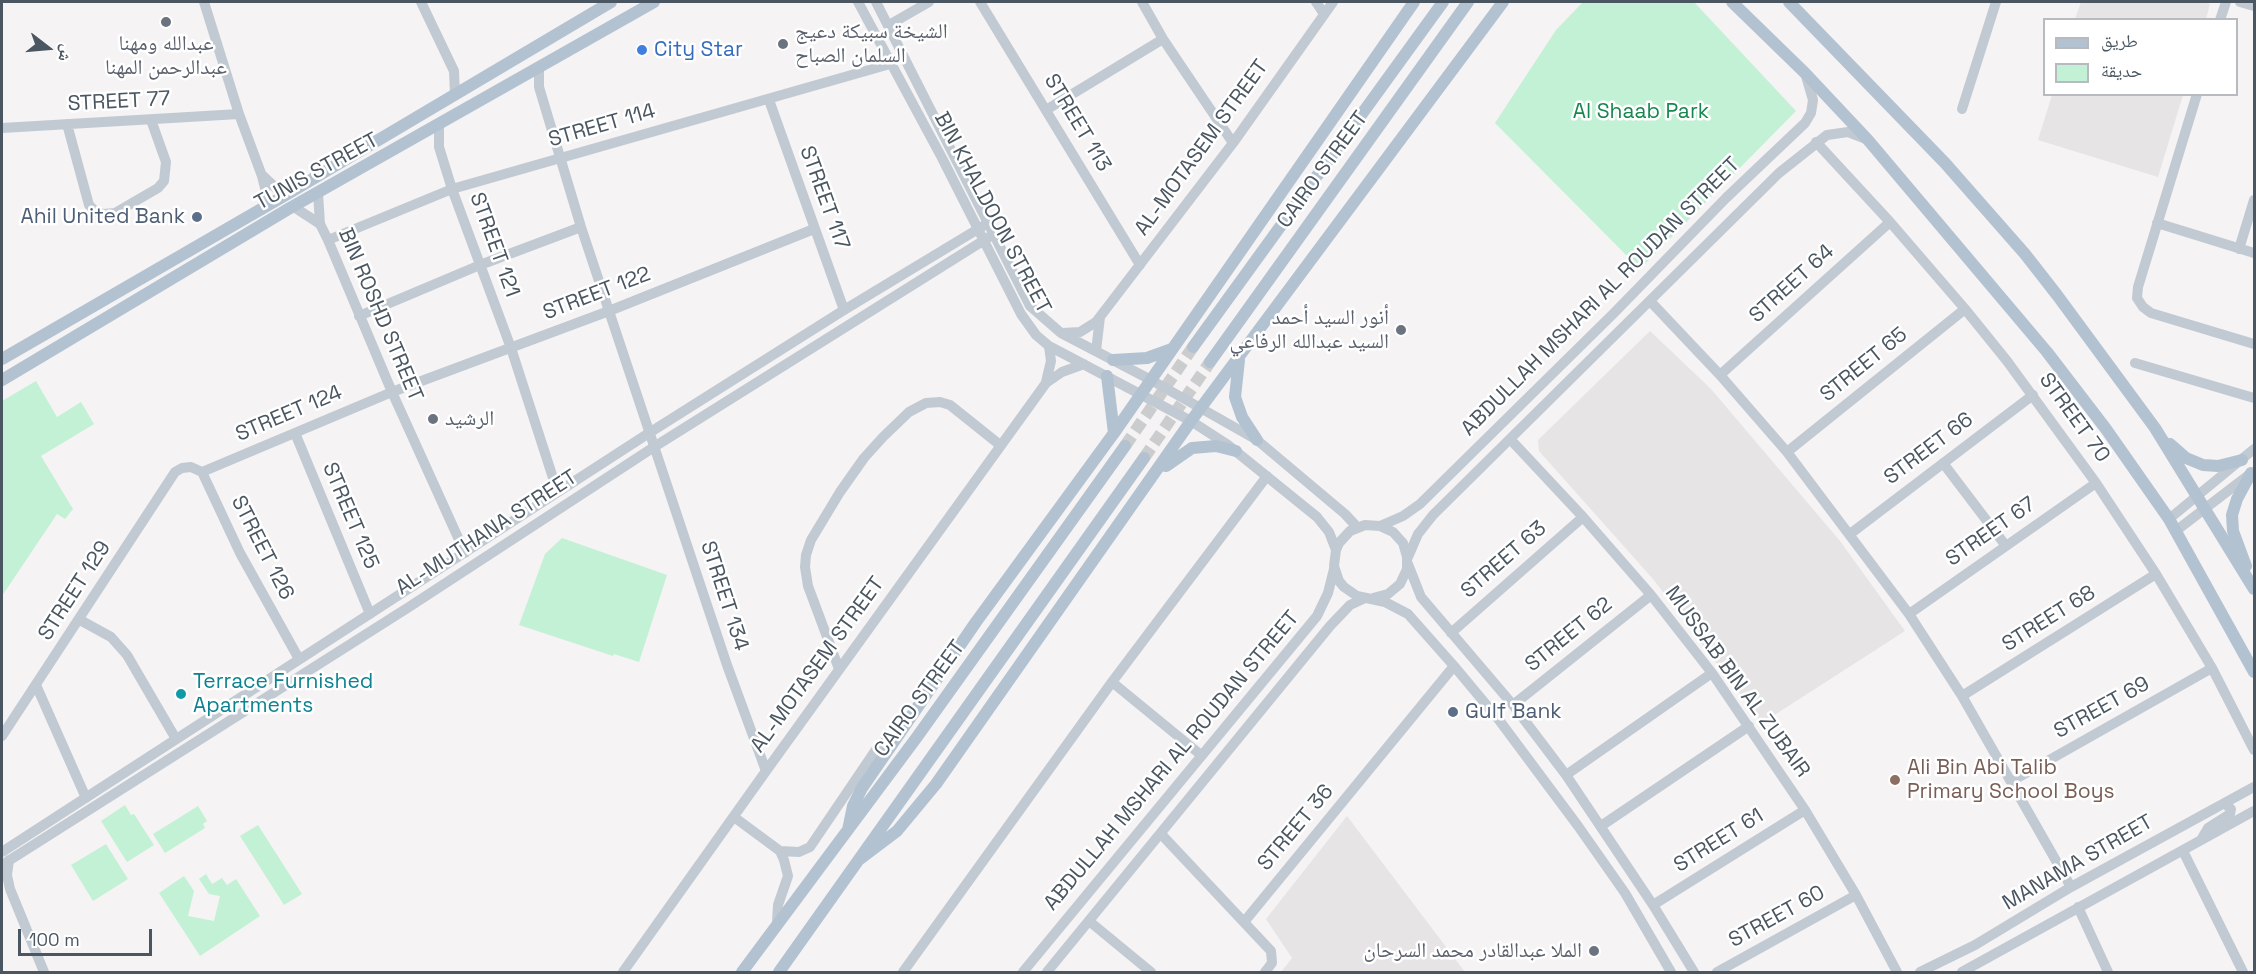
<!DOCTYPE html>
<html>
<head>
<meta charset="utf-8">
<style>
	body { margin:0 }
	#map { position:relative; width:2256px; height:974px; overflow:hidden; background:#f5f3f3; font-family:"Space Grotesk","Noto Naskh Arabic",sans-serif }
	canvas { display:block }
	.frame { position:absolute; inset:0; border:3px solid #4a5661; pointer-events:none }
	.legend { position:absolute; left:2043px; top:18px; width:195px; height:78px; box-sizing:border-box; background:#fff; border:2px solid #b7bbc0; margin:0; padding:8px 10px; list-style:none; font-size:18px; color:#4a5661 }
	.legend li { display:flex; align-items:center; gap:12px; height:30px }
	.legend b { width:30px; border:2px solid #b7bbc0 }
	.north { position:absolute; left:18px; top:18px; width:60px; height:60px; -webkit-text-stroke:4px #fff; paint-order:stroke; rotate:106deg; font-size:16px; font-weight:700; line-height:24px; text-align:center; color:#4a5661 }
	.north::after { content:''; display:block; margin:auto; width:21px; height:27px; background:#4a5661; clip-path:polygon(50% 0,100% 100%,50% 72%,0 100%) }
	.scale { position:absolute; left:18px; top:929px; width:134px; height:27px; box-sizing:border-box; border:3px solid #4a5661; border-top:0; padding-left:8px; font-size:18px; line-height:21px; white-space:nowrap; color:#4a5661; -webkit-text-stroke:4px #fff; paint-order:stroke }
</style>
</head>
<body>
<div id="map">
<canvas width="2256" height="974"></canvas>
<div class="frame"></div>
<ul class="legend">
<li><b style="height:8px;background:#b3c2d1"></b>طريق</li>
<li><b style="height:16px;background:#c3f1d5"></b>حديقة</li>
</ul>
<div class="north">ش</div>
<div class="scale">100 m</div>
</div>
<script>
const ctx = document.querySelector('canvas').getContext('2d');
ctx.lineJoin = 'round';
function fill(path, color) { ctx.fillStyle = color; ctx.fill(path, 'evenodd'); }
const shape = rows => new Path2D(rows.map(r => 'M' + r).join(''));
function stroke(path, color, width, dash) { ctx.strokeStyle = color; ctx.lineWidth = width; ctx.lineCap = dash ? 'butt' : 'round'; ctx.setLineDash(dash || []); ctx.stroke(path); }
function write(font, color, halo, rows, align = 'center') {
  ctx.font = font + ' "Space Grotesk","Noto Naskh Arabic",sans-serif'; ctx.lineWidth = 5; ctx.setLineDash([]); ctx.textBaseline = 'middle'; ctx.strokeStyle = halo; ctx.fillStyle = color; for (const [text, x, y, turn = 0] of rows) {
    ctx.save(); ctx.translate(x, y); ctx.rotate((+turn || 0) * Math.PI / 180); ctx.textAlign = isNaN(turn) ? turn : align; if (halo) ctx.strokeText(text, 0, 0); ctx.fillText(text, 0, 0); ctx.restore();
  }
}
fill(shape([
	[2081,2,2203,2,2210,4,2206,19,2075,19],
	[2052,95,2183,95,2158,177,2038,140],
	[1650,331,1711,389,1840,541,1905,631,1762,723,1653,579,1539,451,1538,440],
	[1347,816,1465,972,1281,972,1292,958,1266,919]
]), '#e6e4e5');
fill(shape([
	[1583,2,1694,2,1796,111,1640,269,1495,123,1556,30],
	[36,381,57,417,81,402,94,424,41,456,73,509,65,519,57,514,2,596,2,401],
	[562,538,667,575,639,662,614,654,613,656,519,625,545,554],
	[125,805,131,815,134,814,154,845,127,862,101,821],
	[198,806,207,821,203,824,205,828,165,853,153,834],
	[258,825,302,894,284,905,240,836],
	[106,844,128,879,93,901,71,865],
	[206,874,212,884,222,878,227,885,236,879,260,916,200,956,159,893,184,876,194,891,188,916,214,921,220,896,209,894,199,879]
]), '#c3f1d5');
stroke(shape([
	[1125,446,1193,347],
	[1144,458,1210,362]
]), '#caccce', 12, [12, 6]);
stroke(shape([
	[204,2,239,114,262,176,265,188,265,207],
	[421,2,454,71,455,95],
	[858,2,942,158,1021,314,1036,335,1049,346,1191,421,1228,445,1317,517,1329,532,1336,550],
	[876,2,1030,306,1061,333,1151,380,1257,440,1345,514,1357,527],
	[980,2,1140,265],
	[1142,2,1163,39,1233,143],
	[1316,2,1324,14],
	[2240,2,2254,6],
	[2220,20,2226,2],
	[889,25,929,2],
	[539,67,539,87,581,227,727,665,766,771],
	[2197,94,2138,287,2137,298,2143,307,2151,313,2254,344],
	[769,100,844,310],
	[1962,109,1996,2],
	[1046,110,1163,39],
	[67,124,89,205,96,212,104,214,115,213,158,188,164,181,166,162,151,120],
	[439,125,439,147,452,189,511,348,554,481,555,494],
	[2,128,239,114],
	[1816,142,1890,222,1965,309,2007,361,2096,483,2156,574,2212,668,2254,750],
	[263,176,278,190,289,193],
	[318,193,320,224,328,240,392,392,465,553],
	[294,207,320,224],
	[2157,223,2254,253],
	[328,240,452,189,890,64],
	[2239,249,2254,200],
	[1650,301,1720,375,1787,452,1909,614,1962,696,2071,887],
	[359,316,480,265,581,227],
	[1063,333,1080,332,1096,322,1233,143,1333,2],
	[1096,351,1100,317],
	[2135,363,2254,398],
	[1720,375,1890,222],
	[1046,382,1051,361,1049,346],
	[295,433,370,614],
	[1510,439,1583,517,1651,595,1712,673,1805,810,1856,895,1897,972],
	[1787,452,1965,309],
	[1943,463,2006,546],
	[202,472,392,392,609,311,814,229],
	[2169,519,2254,449],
	[1380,526,1403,516,1420,504,1614,313,1726,198,1805,123,1811,113,1813,100,1806,76],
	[2177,530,2250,474],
	[1850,534,2033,395],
	[1408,557,1418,534,1433,515,1779,173,1827,135,1848,132,1866,139],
	[1408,564,1421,597,1513,705,1566,775,1653,905,1694,972],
	[1373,598,1388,594,1400,584,1407,569,1407,557,1403,543,1393,532,1380,526,1365,525,1350,531,1339,543,1336,550,1334,566,1339,581,1344,587,1357,596,1385,602,1408,614,1454,666,1499,720,1578,826,1625,893,1671,972],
	[1909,614,2096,483],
	[80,620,111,637,127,655,176,739],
	[1451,633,1583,517],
	[839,669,808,586,805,567,806,555,811,540,840,492,864,458,883,437,909,412,926,403,940,402,950,405,1000,445],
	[1112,682,1201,755],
	[36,685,86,798],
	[1962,696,2156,574],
	[1513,705,1651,595],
	[2,736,175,472,182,468,191,467,202,472,240,553,299,659],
	[1566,775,1712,673],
	[2012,781,2212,668],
	[734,817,780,851,784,860,788,876,778,905,777,922],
	[1601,826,1749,726],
	[1161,834,1271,951,1272,963,1265,972],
	[2201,840,2208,828,2230,814,2231,809,2225,804],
	[780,851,799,852,810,847,875,751,888,739,899,734],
	[2183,851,2243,972],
	[2,852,649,433,844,310,988,223],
	[9,860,7,875,10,889,44,972],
	[2,865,409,607,654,447,994,234],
	[1653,905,1805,810],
	[2078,907,2108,972],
	[1089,921,1151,972],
	[1244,922,1454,666],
	[623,972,766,771,1046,383,1062,372,1084,364],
	[903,972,1112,682,1267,476],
	[1023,972,1317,616,1328,593,1334,569],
	[1047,972,1330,626,1350,605,1365,598],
	[1717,972,1856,895],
	[1920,972,1975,945,2071,887,2254,787],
	[1962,972,2254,811]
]), '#c1cad2', 10);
stroke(shape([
	[1732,2,1805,73,1868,140,2047,352,2106,429,2169,519,2254,672],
	[1789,2,1945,163,2025,254,2057,295,2155,428,2254,589],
	[1193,347,1443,2],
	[2,359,289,193,611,2],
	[1113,360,1147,358,1172,349],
	[1239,360,1235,397,1242,417,1257,440],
	[1210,362,1468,2],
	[1107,376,1114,433],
	[2,380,290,208,654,2],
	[2170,444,2186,458,2203,465,2218,466,2242,460],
	[1166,466,1192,448,1216,446,1236,451],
	[2246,566,2233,531,2232,515,2237,499,2251,473],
	[848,830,853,806,862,788,976,622,1114,433,1414,2],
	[860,859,897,831,936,784,1191,421,1503,2],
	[742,972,917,737,1125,446],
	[779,972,1144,458]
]), '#b3c2d1', 12);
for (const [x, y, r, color] of [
	[166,22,6,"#6b7280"],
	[783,44,6,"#6b7280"],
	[642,50,6,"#3f7fe0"],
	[197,217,6,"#5c6f8a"],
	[1401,330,6,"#6b7280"],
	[433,419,6,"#6b7280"],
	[181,694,6,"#0f9aa8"],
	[1453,712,6,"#5c6f8a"],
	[1895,780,6,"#8d6e63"],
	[1594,951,6,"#6b7280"]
]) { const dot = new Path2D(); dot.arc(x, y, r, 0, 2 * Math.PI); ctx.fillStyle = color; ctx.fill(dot); stroke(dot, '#fff', 2); }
write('21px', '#5b616d', '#fff', [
	["الشيخة سبيكة دعيج",795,32],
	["السلمان الصباح",795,56],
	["عبدالله ومهنا",166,44,"center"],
	["عبدالرحمن المهنا",166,68,"center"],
	["أنور السيد أحمد",1389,318,"right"],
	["السيد عبدالله الرفاعي",1389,342,"right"],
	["الرشيد",445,419],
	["الملا عبدالقادر محمد السرحان",1582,951,"right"]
], 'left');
write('21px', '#366cbe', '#fff', [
	["City Star",654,50]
], 'left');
write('21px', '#4a5661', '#fff', [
	["STREET 77",119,102,-3],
	["STREET 113",1077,123,59],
	["STREET 114",602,126,-16],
	["AL-MOTASEM STREET",1202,148,-54],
	["CAIRO STREET",1323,170,-54],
	["TUNIS STREET",317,172,-29],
	["STREET 117",824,198,70],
	["BIN KHALDOON STREET",992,213,62],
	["STREET 121",494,245,70],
	["STREET 64",1792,284,-42],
	["STREET 122",597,294,-21],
	["ABDULLAH MSHARI AL ROUDAN STREET",1601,297,-45],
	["BIN ROSHD STREET",380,315,67],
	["STREET 65",1864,365,-39],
	["STREET 124",289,414,-23],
	["STREET 70",2074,418,54],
	["STREET 66",1929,449,-37],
	["STREET 125",350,516,67],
	["STREET 67",1991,532,-35],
	["AL-MUTHANA STREET",487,533,-33],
	["STREET 126",262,548,63],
	["STREET 63",1504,560,-41],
	["STREET 129",75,591,-57],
	["STREET 134",724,596,72],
	["STREET 68",2049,619,-32],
	["STREET 62",1569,635,-39],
	["AL-MOTASEM STREET",818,665,-54],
	["MUSSAB BIN AL ZUBAIR",1737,682,54],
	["CAIRO STREET",920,699,-54],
	["STREET 69",2102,708,-29],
	["ABDULLAH MSHARI AL ROUDAN STREET",1172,761,-50],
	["STREET 36",1296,828,-50],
	["STREET 61",1719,841,-32],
	["MANAMA STREET",2078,863,-30],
	["STREET 60",1777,917,-29]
]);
write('21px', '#17864f', '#fff', [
	["Al Shaab Park",1641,112]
]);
write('21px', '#4e5e75', '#fff', [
	["Ahil United Bank",185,217],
	["Gulf Bank",1465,712,"left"]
], 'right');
write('21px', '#0d838f', '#fff', [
	["Terrace Furnished",193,682],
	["Apartments",193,706]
], 'left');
write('21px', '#785e54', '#fff', [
	["Ali Bin Abi Talib",1907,768],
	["Primary School Boys",1907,792]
], 'left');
</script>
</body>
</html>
